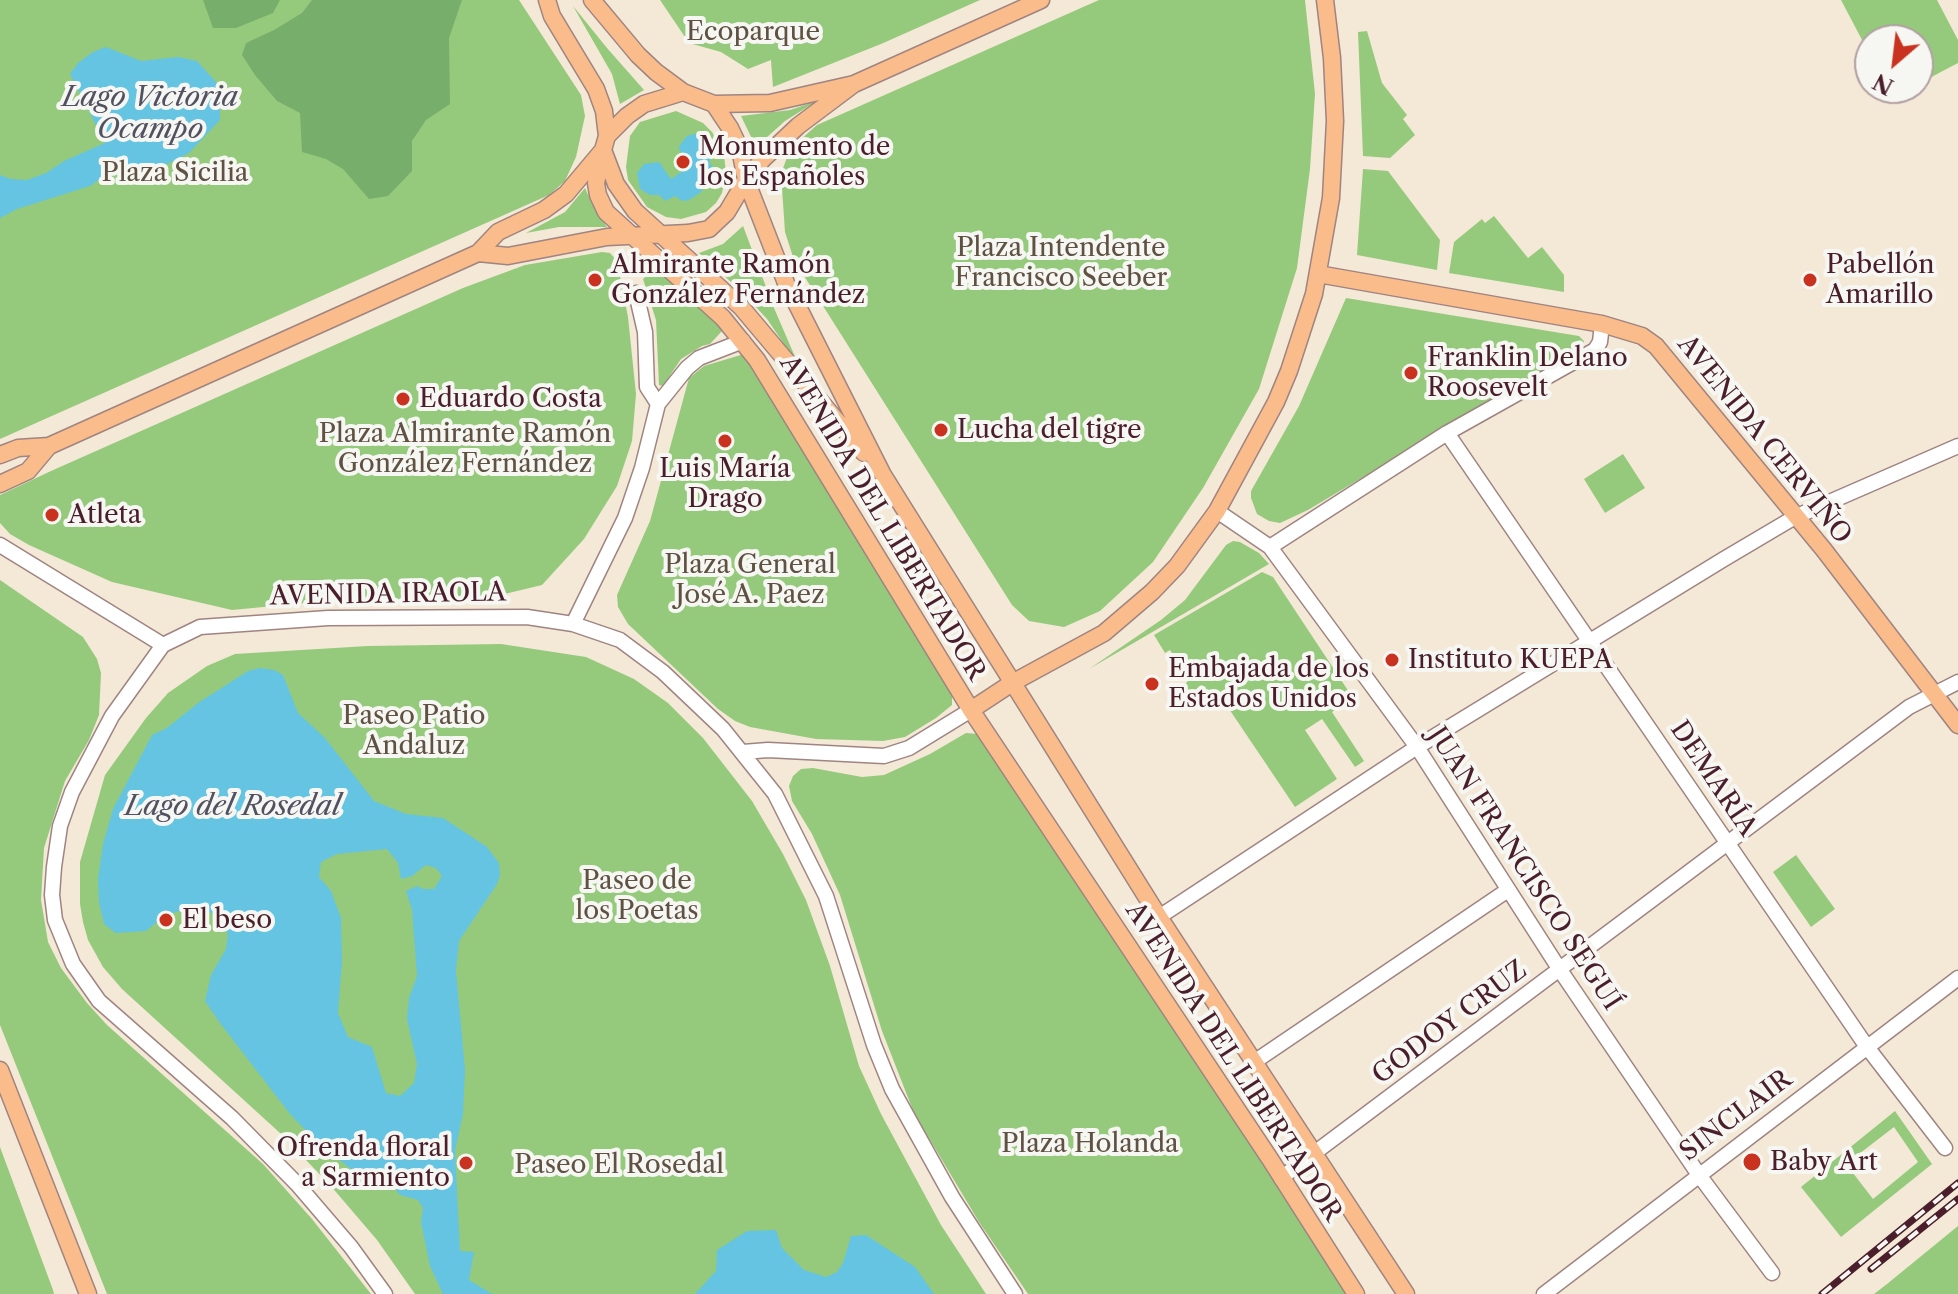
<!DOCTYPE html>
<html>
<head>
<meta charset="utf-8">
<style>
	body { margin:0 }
	#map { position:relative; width:1958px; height:1294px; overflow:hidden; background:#f4e8d7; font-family:"Libre Caslon Text",serif }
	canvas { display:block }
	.north { position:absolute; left:1854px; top:24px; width:80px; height:80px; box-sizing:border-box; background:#f6f6f2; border:2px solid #b1a0a2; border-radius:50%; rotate:208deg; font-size:22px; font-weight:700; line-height:32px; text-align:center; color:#4a1f2b }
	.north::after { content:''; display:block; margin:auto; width:28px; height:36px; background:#c8321e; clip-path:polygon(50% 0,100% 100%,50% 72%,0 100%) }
</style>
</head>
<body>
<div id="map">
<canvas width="1958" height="1294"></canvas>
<div class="north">N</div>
</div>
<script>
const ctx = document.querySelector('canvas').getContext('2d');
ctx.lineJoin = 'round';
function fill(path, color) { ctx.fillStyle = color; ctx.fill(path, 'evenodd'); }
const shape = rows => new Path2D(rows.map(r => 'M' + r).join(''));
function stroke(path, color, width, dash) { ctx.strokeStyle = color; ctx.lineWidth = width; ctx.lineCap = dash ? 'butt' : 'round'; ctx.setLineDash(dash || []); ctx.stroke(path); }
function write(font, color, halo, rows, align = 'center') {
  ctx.font = font + ' "Libre Caslon Text",serif'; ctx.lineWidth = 8; ctx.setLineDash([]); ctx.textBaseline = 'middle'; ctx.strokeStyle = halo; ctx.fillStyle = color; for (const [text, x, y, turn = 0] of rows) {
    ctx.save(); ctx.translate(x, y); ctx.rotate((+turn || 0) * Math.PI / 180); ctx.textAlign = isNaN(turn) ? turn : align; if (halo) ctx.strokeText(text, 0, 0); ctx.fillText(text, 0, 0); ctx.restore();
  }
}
fill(shape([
	[0,0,519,0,581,95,585,116,576,157,565,181,549,195,0,439],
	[660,0,980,0,881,44,773,87,771,60,748,69,721,52,689,43],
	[1099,0,1305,0,1315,94,1310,169,1297,268,1259,389,1203,488,1153,562,1100,611,1064,627,1029,621,1012,605,794,260,785,232,781,174,790,149,817,125],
	[1841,0,1937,0,1958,40,1958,63,1918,84,1918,40,1870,40,1870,55],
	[573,6,607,48,644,90,620,104,612,74],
	[1367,31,1382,83,1407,115,1403,119,1415,135,1390,158,1363,156,1358,32],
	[817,101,785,121,756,147,741,116,790,110],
	[676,111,703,123,712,132,724,154,726,174,722,193,716,203,706,212,681,219,666,217,647,207,628,180,626,167,630,136,640,122],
	[1363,169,1388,171,1440,240,1437,270,1357,255],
	[585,188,595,210,607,227,559,227,526,233,565,212],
	[1494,216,1528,258,1542,247,1564,275,1564,292,1449,273,1454,242,1482,219,1485,223],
	[743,226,774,308,799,366,767,319,742,292,699,253,723,244],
	[602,252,610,253,617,261,628,317,636,394,632,441,617,486,584,539,542,585,492,597,326,601,232,610,112,582,29,545,10,534,0,523,0,495,51,471,463,288,525,265],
	[655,269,660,271,720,323,722,331,710,344,702,346,681,359,663,386,659,385,656,320,643,279],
	[1346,298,1579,336,1584,341,1582,346,1308,510,1280,523,1269,521,1257,514,1251,498,1251,491,1299,406],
	[744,354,751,361,952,690,952,705,936,718,905,737,883,741,816,739,750,727,735,721,718,709,628,624,618,607,617,595,650,521,689,378,704,366],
	[1623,454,1645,488,1605,513,1584,479],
	[1233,541,1240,542,1259,553,1269,564,1089,669,1161,620,1185,600,1226,545],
	[1262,572,1273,577,1353,698,1332,712,1364,761,1355,767,1322,719,1305,730,1337,779,1295,807,1217,691,1196,705,1184,685,1188,681,1170,650,1165,653,1154,635],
	[0,580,83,637,97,659,101,673,99,715,89,740,65,781,44,848,41,900,48,942,61,968,87,1003,107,1025,263,1164,312,1219,371,1294,107,1294,0,1025],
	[501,644,586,657,634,679,668,703,703,738,752,801,783,854,806,900,830,966,859,1066,881,1114,941,1225,986,1294,415,1294,377,1240,330,1185,280,1133,122,989,103,967,88,940,83,922,80,904,80,862,105,775,146,718,168,693,207,666,235,654,368,646],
	[966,733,978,734,986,741,1349,1294,1028,1294,979,1222,914,1113,882,1031,840,895,812,834,792,801,789,786,793,776,801,769,813,768,862,777,884,775,930,754],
	[1796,855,1835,909,1811,927,1773,872],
	[1895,1111,1932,1164,1841,1237,1801,1187],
	[1894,1127,1918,1162,1873,1199,1846,1164],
	[0,1147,53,1290,54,1294,0,1294],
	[1958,1226,1958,1294,1874,1294,1887,1284]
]), '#95ca7c');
fill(shape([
	[203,0,280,0,273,13,236,28,213,28],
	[312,0,462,0,449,38,450,104,426,120,412,141,412,171,388,196,369,199,343,169,326,159,302,152,300,113,277,101,255,75,242,55,246,43,274,30,302,13]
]), '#78ae6c');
fill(shape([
	[106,47,141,61,178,57,197,61,216,82,220,100,220,120,189,153,165,165,139,172,125,172,100,179,90,186,17,209,0,218,0,175,11,179,27,180,46,173,64,161,105,143,70,74,78,63,93,52],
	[698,133,708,138,714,147,709,163,712,165,713,171,704,178,705,186,701,192,689,200,682,201,675,196,665,201,659,195,650,195,640,189,637,173,644,164,659,162,671,179,690,166,679,149,680,145,687,136],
	[260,668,274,670,283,675,298,713,325,738,374,801,406,814,443,818,487,847,499,863,500,875,497,884,459,941,456,971,465,1070,463,1114,455,1150,460,1251,474,1252,469,1280,492,1294,443,1294,430,1266,421,1222,423,1208,418,1200,400,1195,395,1189,351,1169,320,1145,290,1114,220,1023,205,1001,211,975,226,949,228,935,221,918,198,906,165,915,146,931,116,933,104,924,99,902,98,879,103,844,113,809,152,735,167,728,198,703,248,671],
	[387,849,398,863,401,879,412,876,426,865,436,868,442,876,434,889,423,889,417,886,406,891,412,910,417,976,409,998,407,1019,417,1064,414,1083,400,1096,386,1093,372,1047,348,1037,338,1013,342,962,341,918,331,891,319,877,321,862,337,854],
	[776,1230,782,1248,804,1270,826,1277,837,1272,843,1263,851,1236,866,1235,915,1267,934,1294,695,1294,716,1271,717,1250,747,1231]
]), '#64c4e2');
const minor = shape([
	[658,404,687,368,699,358,743,341],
	[1447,433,1867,1047,1945,1148],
	[1217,511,1270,547,1417,747,1560,970,1699,1175,1772,1273],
	[0,545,163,645],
	[1270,547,1447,433,1595,350,1600,342,1602,324],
	[573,624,625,518,642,468,658,404,647,387,645,332,636,293],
	[743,752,768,750,884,756,909,748,971,710],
	[1159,917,1417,747,1724,559,1795,517,1958,446],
	[1254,1062,1508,890],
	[1281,1178,1909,707,1958,682],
	[385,1294,351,1247,297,1184,232,1118,99,1001,73,964,55,920,52,895,54,867,60,826,72,792,112,716,163,645,200,627,328,618,527,617,573,624,620,640,663,672,723,729,775,794,826,896,874,1045,892,1089,952,1197,1015,1294],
	[1544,1294,1958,978]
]);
const major = shape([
	[547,0,552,16,596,89,604,111,607,136],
	[592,0,638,55,656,72,683,92,714,104,730,128,740,149,746,180,786,283,883,475,1159,917,1406,1294],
	[714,104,770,103,854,84,1041,0],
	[603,150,596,183,598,195,606,212,723,318,757,360,971,710,1270,1159,1356,1294],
	[603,150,616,184,635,211,741,307,864,453],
	[478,253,508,256,607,237,688,233,709,229,727,212,746,180,763,159,798,126,854,84],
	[1318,274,1602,324,1642,336,1656,346,1824,550,1958,725],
	[0,455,18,448,49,446,478,253,498,232,544,210,566,194,603,150,607,136,627,116,644,104,683,92],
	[0,484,28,471,49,446],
	[971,710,1012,683,1104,633,1152,592,1177,566,1217,511,1276,402,1289,371,1314,294,1331,198,1335,121,1332,58,1325,0],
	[0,1070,88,1294]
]);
stroke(minor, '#9f8481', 17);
stroke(major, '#9f8481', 19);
stroke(minor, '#fff', 14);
stroke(major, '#f9bc8a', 16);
const rail = shape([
	[1871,1269,1958,1199],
	[1822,1294,1958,1183]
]);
stroke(rail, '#4a1f2b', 7);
stroke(rail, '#f6f6f2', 4, [12]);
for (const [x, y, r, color] of [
	[683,162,8,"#c8321e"],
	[595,280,8,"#c8321e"],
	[1810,280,8,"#c8321e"],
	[1411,373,8,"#c8321e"],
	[403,399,8,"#c8321e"],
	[941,430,8,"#c8321e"],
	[725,441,8,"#c8321e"],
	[52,515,8,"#c8321e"],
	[1392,660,8,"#c8321e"],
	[1152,684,8,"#c8321e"],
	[166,920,8,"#c8321e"],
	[1752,1162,10,"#c8321e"],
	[466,1163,8,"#c8321e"]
]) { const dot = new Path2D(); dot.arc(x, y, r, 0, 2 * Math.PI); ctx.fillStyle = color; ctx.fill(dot); stroke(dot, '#f6f6f2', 3); }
write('26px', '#605243', '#f6f6f2', [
	["Ecoparque",753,32],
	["Plaza Sicilia",175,173],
	["Plaza Intendente",1061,248],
	["Francisco Seeber",1061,278],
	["Plaza Almirante Ramón",465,434],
	["González Fernández",465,464],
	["Plaza General",750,565],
	["José A. Paez",750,595],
	["Paseo Patio",414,716],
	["Andaluz",414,746],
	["Paseo de",637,881],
	["los Poetas",637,911],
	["Plaza Holanda",1090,1144],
	["Paseo El Rosedal",619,1165]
]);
write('26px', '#4a1f2b', '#f6f6f2', [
	["Monumento de",699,147],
	["los Españoles",699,177],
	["Almirante Ramón",611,265],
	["González Fernández",611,295],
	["Pabellón",1826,265],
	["Amarillo",1826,295],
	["Franklin Delano",1427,358],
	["Roosevelt",1427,388],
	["Eduardo Costa",419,399],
	["Lucha del tigre",957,430],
	["Luis María",725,469,"center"],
	["Drago",725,499,"center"],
	["Atleta",68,515],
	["Instituto KUEPA",1408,660],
	["Embajada de los",1168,669],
	["Estados Unidos",1168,699],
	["El beso",182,920],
	["Ofrenda floral",450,1148,"right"],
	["a Sarmiento",450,1178,"right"],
	["Baby Art",1770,1162]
], 'left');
write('26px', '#4a1f2b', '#f6f6f2', [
	["AVENIDA CERVIÑO",1764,440,51],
	["AVENIDA DEL LIBERTADOR",882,518,59],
	["AVENIDA IRAOLA",388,595,-1],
	["DEMARÍA",1713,779,56],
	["JUAN FRANCISCO SEGUÍ",1524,869,57],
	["GODOY CRUZ",1450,1023,-37],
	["AVENIDA DEL LIBERTADOR",1233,1062,57],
	["SINCLAIR",1736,1116,-37]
]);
write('italic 28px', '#525162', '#f6f6f2', [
	["Lago Victoria",150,98],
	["Ocampo",150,130],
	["Lago del Rosedal",233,807]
]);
</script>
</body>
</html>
